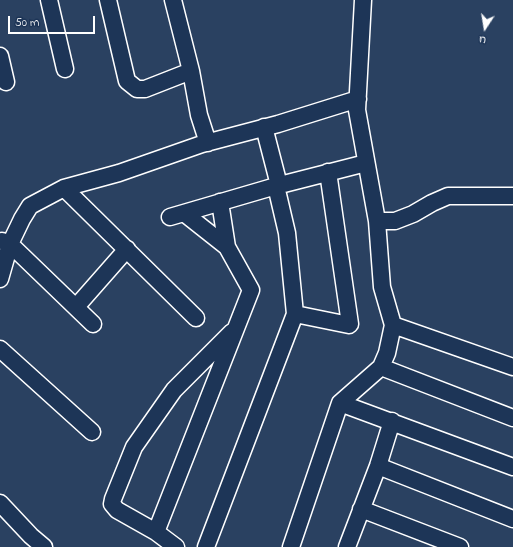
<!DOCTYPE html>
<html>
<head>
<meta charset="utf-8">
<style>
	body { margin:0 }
	#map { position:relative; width:513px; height:547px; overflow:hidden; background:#2a4161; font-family:"Indie Flower",sans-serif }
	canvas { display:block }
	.north { position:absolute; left:465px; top:8px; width:40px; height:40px; -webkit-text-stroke:3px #1d3557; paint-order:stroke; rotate:192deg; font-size:11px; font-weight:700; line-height:16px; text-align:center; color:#fff }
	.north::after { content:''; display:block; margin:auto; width:14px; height:18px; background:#fff; clip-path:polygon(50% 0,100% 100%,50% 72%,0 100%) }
	.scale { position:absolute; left:8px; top:16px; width:87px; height:18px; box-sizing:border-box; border:2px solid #fff; border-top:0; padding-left:5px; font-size:12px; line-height:14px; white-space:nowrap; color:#fff; -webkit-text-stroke:3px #1d3557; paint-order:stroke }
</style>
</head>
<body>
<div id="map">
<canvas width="513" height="547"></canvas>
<div class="north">U</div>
<div class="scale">50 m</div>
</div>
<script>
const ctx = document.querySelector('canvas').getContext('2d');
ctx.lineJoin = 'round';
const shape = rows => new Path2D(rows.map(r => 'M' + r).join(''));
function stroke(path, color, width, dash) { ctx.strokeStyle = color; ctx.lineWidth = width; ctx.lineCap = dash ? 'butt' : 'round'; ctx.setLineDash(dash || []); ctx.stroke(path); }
const minor = shape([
	[49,0,65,69],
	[108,0,127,81,137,89,145,89,191,71],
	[173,0,191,71,199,115,208,143],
	[0,56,6,82],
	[264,127,279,185],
	[276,186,287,233,295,314],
	[64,188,196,318],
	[184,213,227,247],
	[170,217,276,186,366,163],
	[377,221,395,221,413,214,432,203,448,196,513,196],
	[2,241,10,244,93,324],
	[0,279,10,244,22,219,30,206,64,188,119,173,202,144,278,124,358,99],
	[76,307,127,249],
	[393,325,513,367],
	[0,349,92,432],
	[381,367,513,418],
	[340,403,513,467],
	[378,466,513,519],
	[0,503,31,536,44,547],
	[361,509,460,547],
	[156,532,251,290,227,247,220,202],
	[176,547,156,532,117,510,112,504,113,499,134,447,174,390,232,332],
	[206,547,295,314,349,325,350,324,328,172],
	[291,547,340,403,381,367,387,353,393,325,382,287,377,221,357,110,363,0],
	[347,547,378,466,392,421]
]);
stroke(minor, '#fff', 19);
stroke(minor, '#1d3557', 16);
</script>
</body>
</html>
